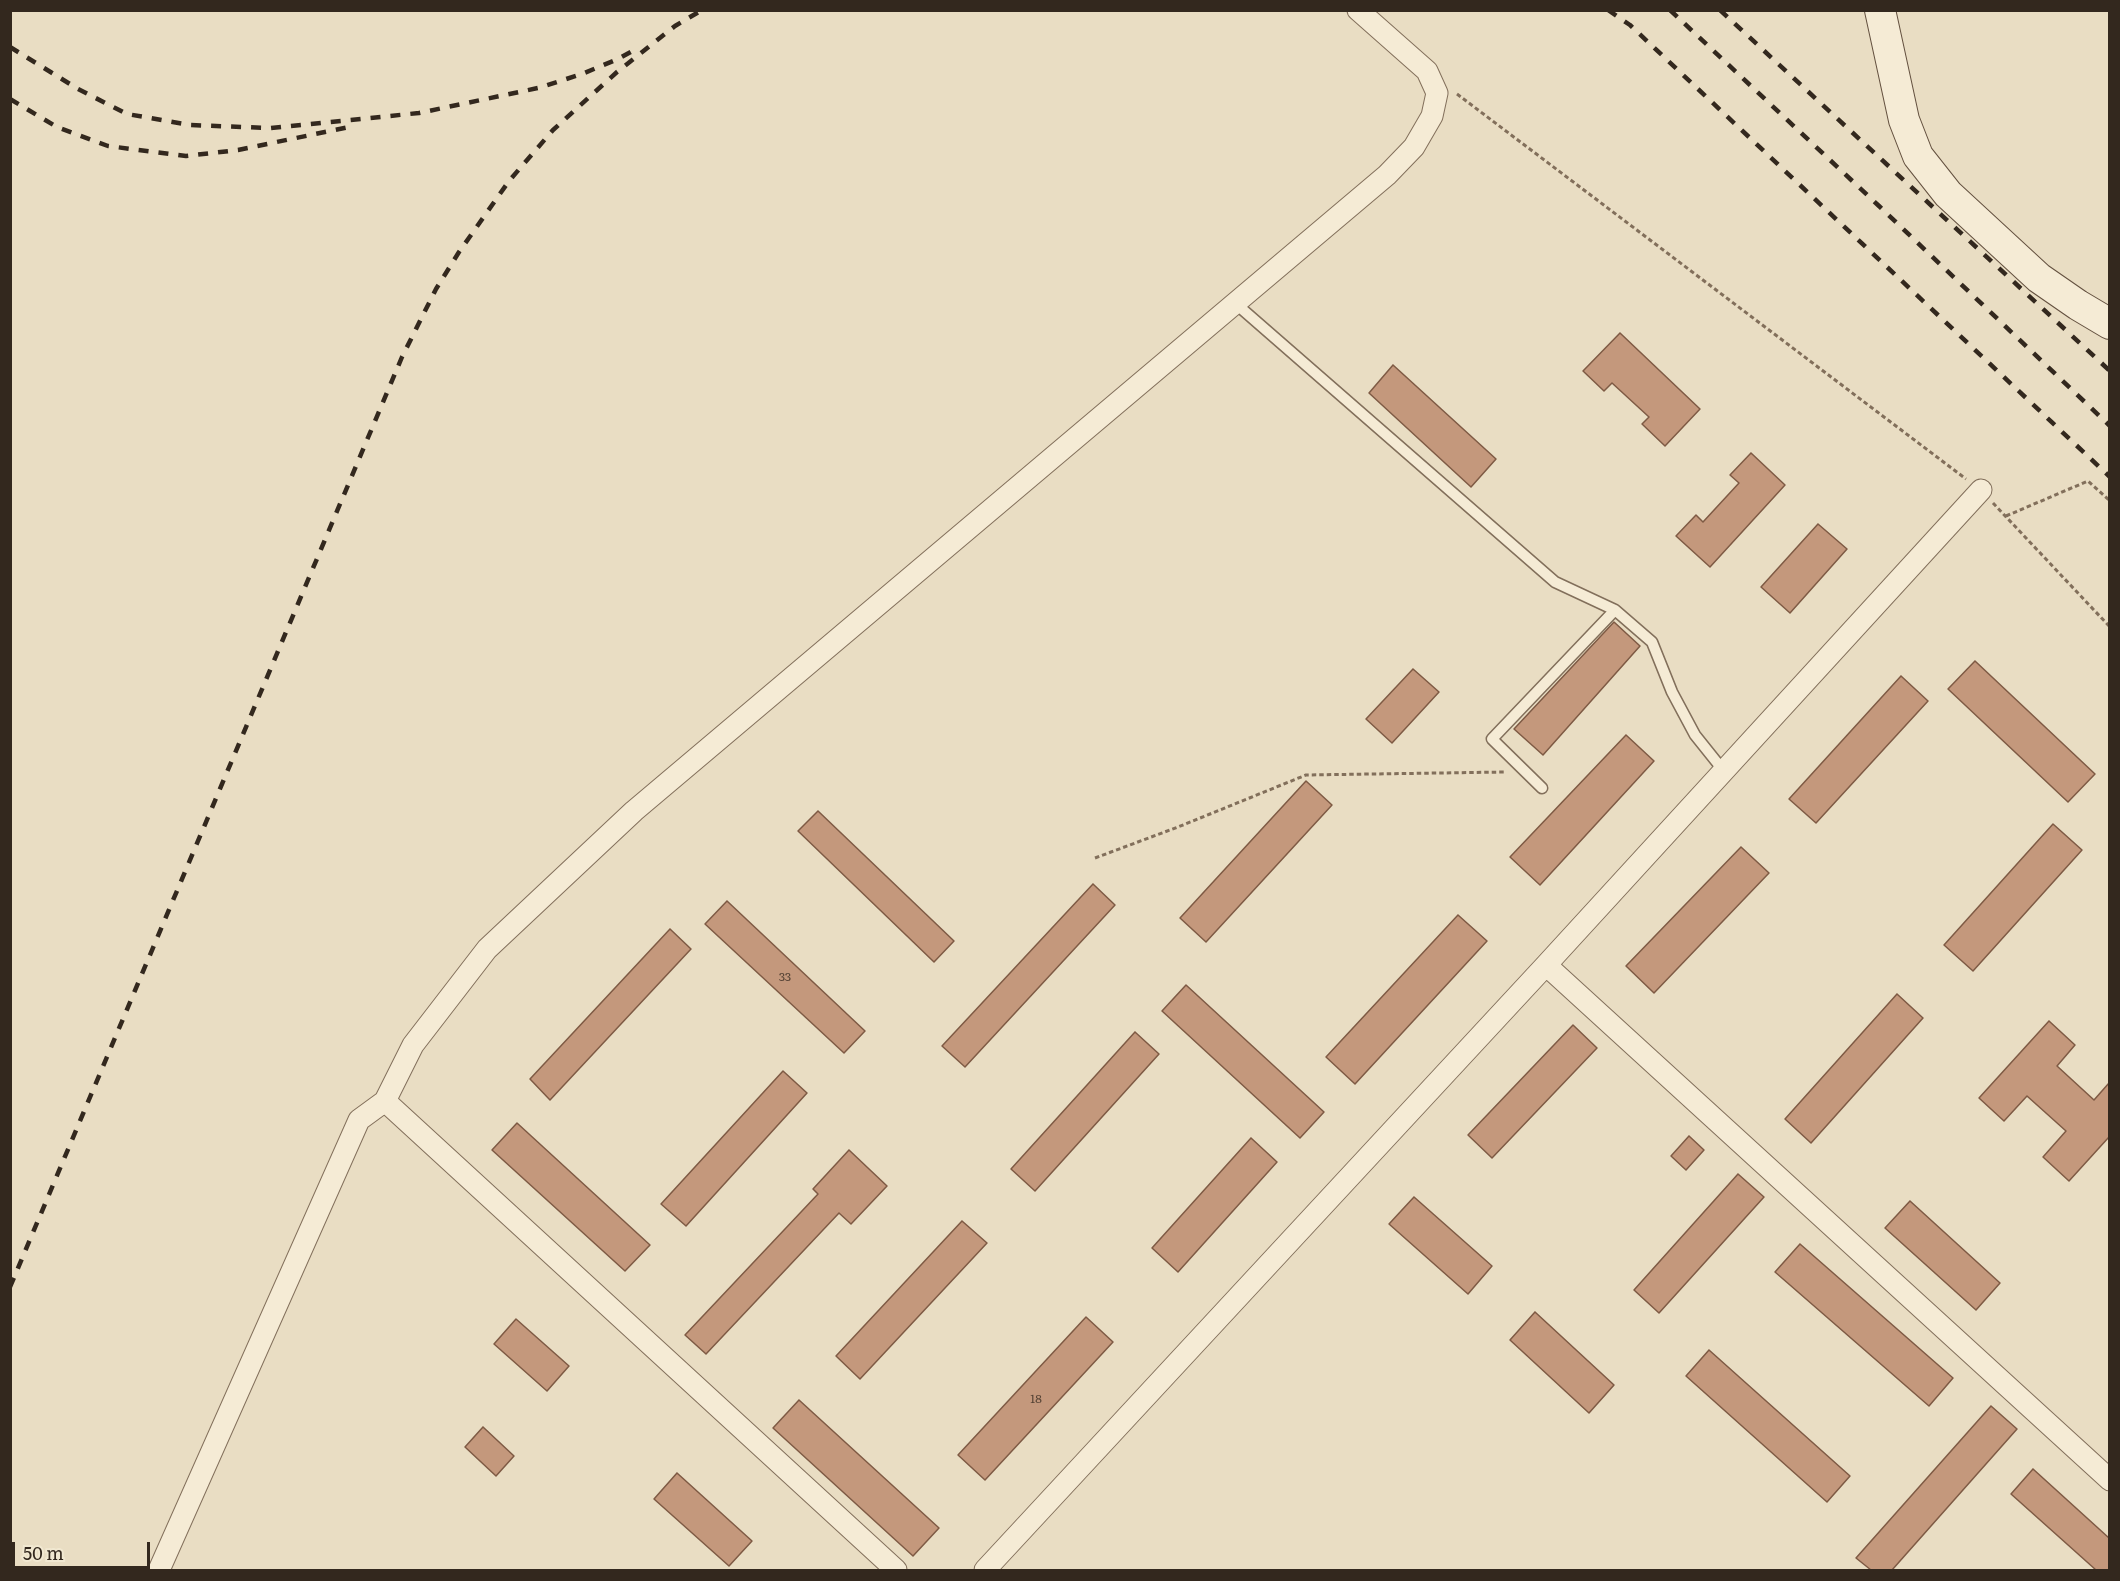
<!DOCTYPE html>
<html>
<head>
<meta charset="utf-8">
<style>
	body { margin:0 }
	#map { position:relative; width:2120px; height:1581px; overflow:hidden; background:#e9ddc3; font-family:Literata,serif }
	canvas { display:block }
	.frame { position:absolute; inset:0; border:12px solid #33281e; pointer-events:none }
	.scale { position:absolute; left:12px; top:1542px; width:138px; height:27px; box-sizing:border-box; border:3px solid #33281e; border-top:0; padding-left:8px; font-size:18px; line-height:21px; white-space:nowrap; color:#33281e; -webkit-text-stroke:4px #f1e8d1; paint-order:stroke }
</style>
</head>
<body>
<div id="map">
<canvas width="2120" height="1581"></canvas>
<div class="frame"></div>
<div class="scale">50 m</div>
</div>
<script>
const ctx = document.querySelector('canvas').getContext('2d');
ctx.lineJoin = 'round';
function fill(path, color) { ctx.fillStyle = color; ctx.fill(path, 'evenodd'); }
const shape = rows => new Path2D(rows.map(r => 'M' + r).join(''));
function stroke(path, color, width, dash) { ctx.strokeStyle = color; ctx.lineWidth = width; ctx.lineCap = dash ? 'butt' : 'round'; ctx.setLineDash(dash || []); ctx.stroke(path); }
function write(font, color, halo, rows, align = 'center') {
  ctx.font = font + ' Literata,serif'; ctx.lineWidth = 4.5; ctx.setLineDash([]); ctx.textBaseline = 'middle'; ctx.strokeStyle = halo; ctx.fillStyle = color; for (const [text, x, y, turn = 0] of rows) {
    ctx.save(); ctx.translate(x, y); ctx.rotate((+turn || 0) * Math.PI / 180); ctx.textAlign = isNaN(turn) ? turn : align; if (halo) ctx.strokeText(text, 0, 0); ctx.fillText(text, 0, 0); ctx.restore();
  }
}
const building = shape([
	[1620,333,1700,409,1665,446,1642,424,1649,417,1612,383,1604,391,1583,371,1620,333],
	[1393,365,1496,459,1471,487,1369,393,1393,365],
	[1751,453,1785,485,1710,567,1676,536,1696,515,1703,522,1739,483,1730,475,1751,453],
	[1818,524,1847,549,1790,613,1761,587,1818,524],
	[1614,622,1640,646,1543,755,1514,729,1614,622],
	[1975,661,2095,774,2068,802,1948,689,1975,661],
	[1413,669,1439,692,1392,743,1366,719,1413,669],
	[1901,676,1928,701,1816,823,1789,799,1901,676],
	[1626,735,1654,761,1540,885,1510,857,1626,735],
	[1306,781,1332,805,1206,942,1180,918,1306,781],
	[818,811,954,941,934,962,798,831,818,811],
	[2053,824,2082,850,1973,971,1944,945,2053,824],
	[1741,847,1769,873,1654,993,1626,966,1741,847],
	[1093,884,1115,905,965,1067,942,1046,1093,884],
	[727,901,865,1031,844,1053,705,924,727,901],
	[1458,915,1487,941,1355,1084,1326,1057,1458,915],
	[670,929,691,949,550,1100,530,1079,670,929],
	[1186,985,1324,1112,1300,1138,1162,1011,1186,985],
	[1897,994,1923,1018,1811,1143,1785,1119,1897,994],
	[2049,1021,2075,1045,2057,1066,2094,1100,2109,1083,2109,1137,2069,1181,2043,1157,2066,1131,2027,1096,2004,1121,1979,1098,2049,1021],
	[1573,1025,1597,1048,1492,1158,1468,1135,1573,1025],
	[1135,1032,1159,1054,1035,1191,1011,1169,1135,1032],
	[783,1071,807,1093,686,1226,661,1204,783,1071],
	[517,1123,650,1245,625,1271,492,1150,517,1123],
	[1689,1136,1704,1150,1686,1170,1671,1156,1689,1136],
	[1251,1138,1277,1162,1178,1272,1152,1248,1251,1138],
	[849,1150,887,1186,851,1224,839,1213,706,1354,685,1335,818,1194,813,1189,849,1150],
	[1738,1174,1764,1197,1659,1313,1634,1290,1738,1174],
	[1414,1197,1492,1266,1468,1294,1389,1224,1414,1197],
	[1910,1201,2000,1283,1976,1310,1885,1228,1910,1201],
	[962,1221,987,1243,860,1379,836,1356,962,1221],
	[1800,1244,1953,1378,1929,1406,1775,1272,1800,1244],
	[1535,1312,1614,1385,1589,1413,1510,1340,1535,1312],
	[1086,1317,1113,1342,985,1480,958,1455,1086,1317],
	[516,1319,569,1366,547,1391,494,1344,516,1319],
	[1709,1350,1850,1476,1827,1502,1686,1376,1709,1350],
	[799,1400,939,1528,913,1556,773,1428,799,1400],
	[1991,1406,2017,1429,1892,1570,1871,1570,1856,1558,1991,1406],
	[483,1427,514,1456,496,1476,465,1447,483,1427],
	[2033,1469,2109,1538,2109,1570,2096,1570,2011,1494,2033,1469],
	[677,1473,752,1541,729,1566,654,1499,677,1473]
]);
fill(building, '#c4987c');
stroke(building, '#7e5a44', 1.5);
const lane = shape([
	[1235,303,1555,582,1615,610,1652,642,1672,692,1695,735,1723,770],
	[1542,788,1492,739,1615,610]
]);
const street = shape([
	[1546,965,2110,1480],
	[385,1101,896,1570],
	[159,1570,359,1120,385,1101,413,1045,487,949,634,811,1387,175,1414,147,1432,116,1437,93,1427,71,1358,10],
	[985,1570,1546,965,1981,490]
]);
const secondary = shape([
	[1880,10,1904,120,1918,156,1948,194,2039,278,2078,305,2110,324]
]);
stroke(lane, '#826f5b', 13);
stroke(street, '#826f5b', 23);
stroke(secondary, '#63503f', 32);
stroke(shape([
	[1457,94,1966,479],
	[1993,503,2110,627],
	[2006,516,2088,481,2110,501],
	[1095,858,1178,827,1306,775,1505,772]
]), '#826f5b', 3, [4.5, 3]);
stroke(lane, '#f5ebd5', 10);
stroke(street, '#f5ebd5', 21);
stroke(secondary, '#f5ebd5', 30);
stroke(shape([
	[1608,10,1630,25,2110,477],
	[1670,10,1879,206,2110,426],
	[1720,10,2110,371],
	[10,47,78,89,127,114,190,125,271,128,419,113,538,88,582,74,618,59,636,49],
	[10,99,57,127,108,146,186,156,238,150,354,126],
	[10,1287,402,357,436,289,459,252,509,181,553,130,617,72,675,26,702,10]
]), '#33281e', 4.5, [10, 10]);
write('12px', '#574436', null, [
	["33",785,977],
	["18",1036,1399]
]);
</script>
</body>
</html>
